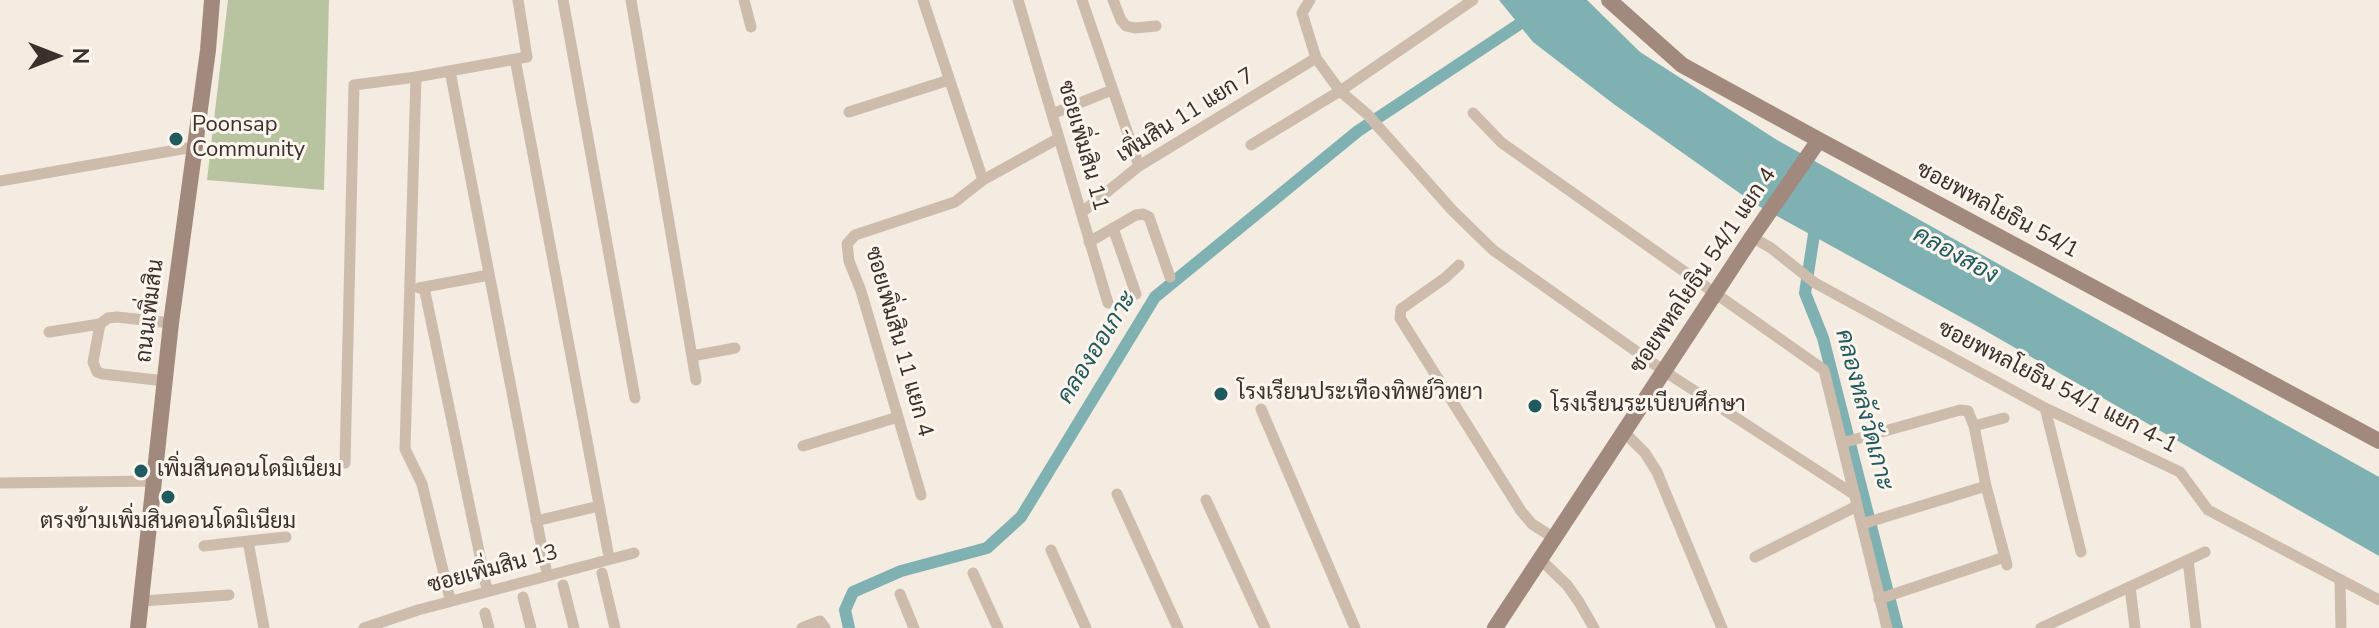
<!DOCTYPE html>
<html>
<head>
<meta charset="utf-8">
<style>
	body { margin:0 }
	#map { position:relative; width:2379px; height:628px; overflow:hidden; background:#f4ebe1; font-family:"Nunito Sans",sans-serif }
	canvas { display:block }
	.north { position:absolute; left:16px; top:16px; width:80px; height:80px; -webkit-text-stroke:6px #fbf5ee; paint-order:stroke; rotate:90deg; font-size:22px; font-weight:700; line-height:32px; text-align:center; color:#3b302b }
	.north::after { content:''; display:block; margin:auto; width:28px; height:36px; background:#3b302b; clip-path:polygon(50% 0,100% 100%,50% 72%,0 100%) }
</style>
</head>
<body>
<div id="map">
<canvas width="2379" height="628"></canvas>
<div class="north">N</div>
</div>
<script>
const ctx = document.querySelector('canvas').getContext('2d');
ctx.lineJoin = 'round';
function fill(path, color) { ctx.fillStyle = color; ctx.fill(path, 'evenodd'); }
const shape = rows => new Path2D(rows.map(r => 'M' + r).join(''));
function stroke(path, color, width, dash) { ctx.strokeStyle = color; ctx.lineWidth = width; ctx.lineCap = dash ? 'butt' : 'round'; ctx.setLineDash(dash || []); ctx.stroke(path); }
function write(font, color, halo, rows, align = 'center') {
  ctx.font = font + ' "Nunito Sans",Sarabun,sans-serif'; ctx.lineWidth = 6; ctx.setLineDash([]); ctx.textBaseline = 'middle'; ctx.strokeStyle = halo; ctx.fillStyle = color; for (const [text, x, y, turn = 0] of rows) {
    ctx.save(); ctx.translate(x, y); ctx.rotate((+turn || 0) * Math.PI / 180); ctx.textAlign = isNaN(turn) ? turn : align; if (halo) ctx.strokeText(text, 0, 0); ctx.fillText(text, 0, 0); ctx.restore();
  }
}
fill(shape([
	[228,0,329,0,324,190,207,180]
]), '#b8c4a0');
fill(shape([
	[1499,0,1587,0,1640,52,1777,140,2379,477,2379,556,1977,326,1755,204,1615,105,1533,42]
]), '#7fb0b2');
stroke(shape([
	[1816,221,1805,293,1823,338,1897,628],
	[849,628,845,610,853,592,901,571,987,548,1021,517,1155,297,1358,131,1530,17]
]), '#7fb0b2', 12);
stroke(shape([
	[563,0,635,398],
	[631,0,696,380],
	[744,0,751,27],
	[923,0,983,180],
	[1018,0,1108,303],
	[1082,0,1139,166],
	[1113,0,1121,20,1126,26,1135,28,1156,26],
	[1310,0,1302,13,1316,58,1340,91,1367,114,1452,210,1493,250,1664,371,1855,495],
	[515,59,608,552],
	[450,71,546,569],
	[849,112,949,80],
	[1473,113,1502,143,1824,370,1887,628],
	[1052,114,1112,90],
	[1251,145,1340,91,1473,0],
	[0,181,193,147],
	[1081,213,1139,166,1316,58],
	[1113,228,1136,294],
	[1752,237,1771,248,1815,283,2045,408,2180,472,2208,510,2379,600],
	[1089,242,1136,215,1143,214,1149,217,1170,277],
	[1459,265,1445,278,1401,309,1400,318,1521,511,1532,524,1554,538],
	[424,287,486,585],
	[419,288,489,275],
	[49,332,100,324],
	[692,356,735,348],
	[165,381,103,374,97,372,93,362,100,324,108,318,117,317,171,323],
	[2045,408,2081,552],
	[1261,409,1355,628],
	[2004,418,1974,426,1986,486,2007,565],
	[1624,432,1645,453,1657,472,1722,628],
	[1842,443,1960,410,1968,411,1974,426],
	[803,446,898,417],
	[345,463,354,85,416,77],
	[0,483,156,481],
	[1117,494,1178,628],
	[921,495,861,291,849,261,847,244,855,235,955,202,983,180,1059,138],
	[1206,500,1265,628],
	[536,521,599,506],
	[1862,524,1986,486],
	[204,546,248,541],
	[1051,550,1086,628],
	[1755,557,1857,506],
	[1539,558,1567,585,1579,602,1594,628],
	[2188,560,2196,628],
	[602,573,615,628],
	[973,573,998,628],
	[2340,580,2341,628],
	[563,585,574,628],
	[2130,587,2135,628],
	[900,594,914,628],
	[449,595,422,484,405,449,416,77,527,57,518,0],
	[523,597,531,628],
	[1879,599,2005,557],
	[142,601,229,595],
	[485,613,489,628],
	[264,628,248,541,286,537],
	[364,628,418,610,634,553],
	[802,628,820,621,825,628],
	[2041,628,2205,552]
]), '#cdbbac', 11);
stroke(shape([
	[1609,0,1682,65,1819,140,2379,441],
	[138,628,171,323,208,50,212,0],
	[1495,628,1752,237,1819,140]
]), '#a18a7d', 16);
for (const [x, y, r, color] of [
	[176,139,8,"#1f5a5e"],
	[1221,394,8,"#1f5a5e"],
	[1535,406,8,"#1f5a5e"],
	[141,471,8,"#1f5a5e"],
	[168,497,8,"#1f5a5e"]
]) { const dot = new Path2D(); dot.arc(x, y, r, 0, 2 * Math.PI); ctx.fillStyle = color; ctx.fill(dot); stroke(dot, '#fbf5ee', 3); }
write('22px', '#3b302b', '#fbf5ee', [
	["เพิ่มสิน 11 แยก 7",1186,116,-32],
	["ซอยเพิ่มสิน 11",1082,146,74],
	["ซอยพหลโยธิน 54/1",1997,211,28],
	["ซอยพหลโยธิน 54/1 แยก 4",1704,271,-56],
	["ถนนเพิ่มสิน",151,311,-83],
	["ซอยเพิ่มสิน 11 แยก 4",898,342,74],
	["ซอยพหลโยธิน 54/1 แยก 4-1",2057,388,27],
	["ซอยเพิ่มสิน 13",493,570,-15]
]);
write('22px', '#3b302b', '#fbf5ee', [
	["Poonsap",192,126],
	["Community",192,151],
	["โรงเรียนประเทืองทิพย์วิทยา",1237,394],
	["โรงเรียนระเบียบศึกษา",1551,406],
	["เพิ่มสินคอนโดมิเนียม",157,471],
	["ตรงข้ามเพิ่มสินคอนโดมิเนียม",168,523,"center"]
], 'left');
write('italic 24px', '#1f5a5e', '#fbf5ee', [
	["คลองสอง",1955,256,29],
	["คลองออเกาะ",1098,348,-58],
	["คลองหลังวัดเกาะ",1863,410,75]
]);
</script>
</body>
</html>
